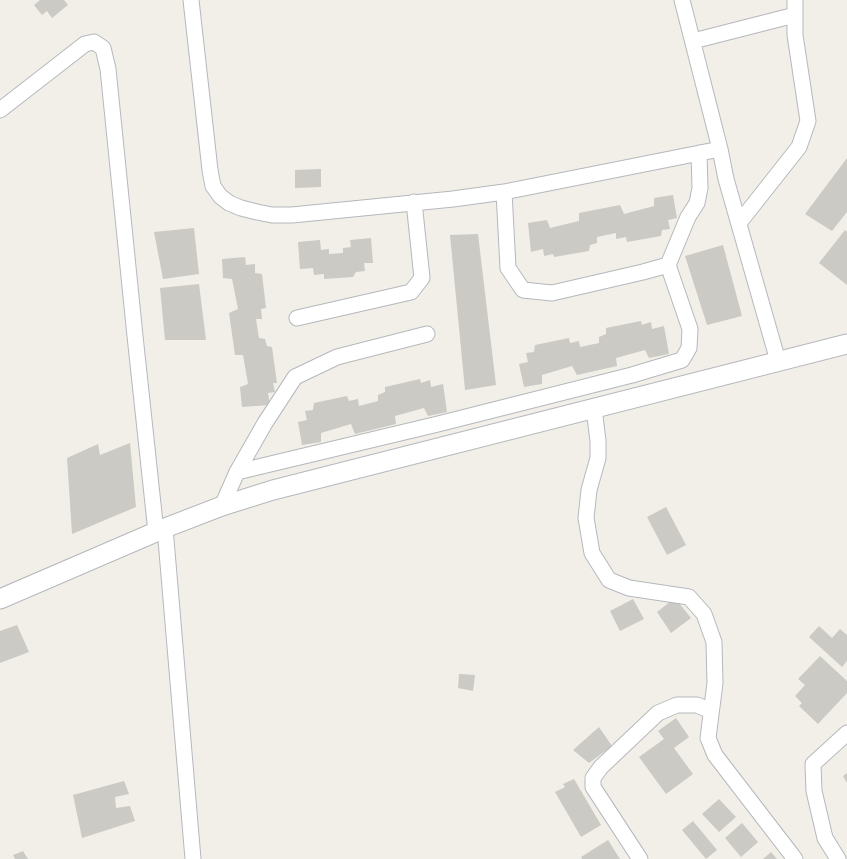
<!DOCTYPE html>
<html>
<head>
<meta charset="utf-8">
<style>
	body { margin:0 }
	canvas { display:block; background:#f1efe8 }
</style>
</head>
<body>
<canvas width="847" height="859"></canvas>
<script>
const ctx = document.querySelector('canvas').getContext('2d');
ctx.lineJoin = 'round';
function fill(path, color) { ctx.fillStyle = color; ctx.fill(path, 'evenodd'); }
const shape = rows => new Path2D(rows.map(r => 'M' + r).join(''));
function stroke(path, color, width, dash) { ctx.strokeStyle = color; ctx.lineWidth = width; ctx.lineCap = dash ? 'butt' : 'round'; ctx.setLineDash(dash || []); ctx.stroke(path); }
fill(shape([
	[40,0,64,0,68,5,52,18,47,11,42,15,34,5],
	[847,158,847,212,832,231,805,214],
	[321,169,321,187,295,188,295,170],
	[673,195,677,218,668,220,670,229,662,230,661,236,627,242,626,237,616,239,616,233,597,237,597,243,590,245,589,251,554,257,553,254,544,256,543,249,531,252,528,223,547,220,550,228,579,221,579,213,620,205,624,214,654,206,654,198],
	[194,228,199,274,163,279,154,232],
	[845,230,847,232,847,285,819,263],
	[478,234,496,385,465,390,450,235],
	[371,238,373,263,364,263,365,271,356,272,353,277,324,279,324,274,314,275,313,268,300,269,298,242,320,240,321,250,329,249,329,254,343,253,343,248,351,247,350,240],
	[723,245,742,316,707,325,685,256],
	[245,257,246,265,255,264,255,273,262,274,266,308,261,309,262,319,256,319,259,338,265,339,267,346,272,347,277,383,273,383,275,392,268,393,270,405,242,407,240,387,248,384,243,355,235,355,229,313,238,309,232,279,223,278,222,259],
	[199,284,206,340,165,340,160,288],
	[641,321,642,325,651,322,652,329,664,326,669,354,649,358,645,350,616,358,617,366,577,375,572,366,542,375,542,384,524,387,519,364,528,362,526,353,534,352,535,345,569,338,570,343,579,341,580,347,599,343,599,337,606,334,606,328],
	[420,379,421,383,430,380,431,387,443,384,447,412,428,416,424,408,395,416,396,424,355,434,351,424,321,433,321,442,302,445,298,422,307,420,305,411,313,410,314,403,347,396,349,401,358,399,359,406,378,401,378,395,385,392,385,387],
	[130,443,136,507,72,534,67,458,98,444,100,455],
	[666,507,686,545,667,555,647,517],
	[675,598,691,618,671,633,657,612],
	[633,599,644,619,620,631,610,611],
	[17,625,29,652,0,663,0,631],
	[819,626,832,638,840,629,847,635,847,661,842,667,809,637],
	[820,656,847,681,847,693,818,724,799,706,802,703,795,696,805,685,798,679],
	[459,674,475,675,473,691,458,688],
	[676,718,689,737,674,748,693,774,666,794,639,757,664,739,658,731],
	[599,727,612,746,589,763,573,750],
	[847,773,847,783,843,776],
	[574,779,601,825,581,837,555,792,565,787,563,784],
	[124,781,129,794,115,797,116,808,130,806,135,821,82,838,73,795],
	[719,799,736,817,719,832,702,814],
	[693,821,717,850,706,859,682,830],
	[742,823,758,842,741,857,725,838],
	[608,840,620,859,582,859,581,857],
	[23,851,28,859,15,859,13,855],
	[771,852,777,859,763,859]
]), '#cccac5');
const minor = shape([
	[191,0,210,170,213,186,220,196,229,203,241,208,257,212,272,215,292,215,453,199,504,192,720,149],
	[682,0,720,149,726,179,778,361],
	[693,41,795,15],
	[0,110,85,44,94,42,103,48,108,69,135,336,156,532],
	[504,192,508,268,523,290,552,293,643,272,668,265],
	[739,223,799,147,808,121,795,35,795,0],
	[297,318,411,292,422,278,414,202],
	[594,408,598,441,598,458,589,490,586,518,592,553,609,580,629,588,689,597,704,614,714,642,715,683,708,738,715,755,795,859],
	[237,472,438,424,632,375,682,360,689,348,690,329,668,265,688,217,697,203,700,188,699,153],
	[222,506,237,472,265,423,295,377,337,357,427,334],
	[165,528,193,859],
	[640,859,593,787,593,778,601,767,658,713,677,705,697,705,711,711],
	[838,859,825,838,814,791,813,764,847,733]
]);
const tertiary = shape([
	[0,599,165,528,222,506,273,490,847,344]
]);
stroke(minor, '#b5b8bc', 17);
stroke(tertiary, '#b5b8bc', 21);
stroke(minor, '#fff', 15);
stroke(tertiary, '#fff', 19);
</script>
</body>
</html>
